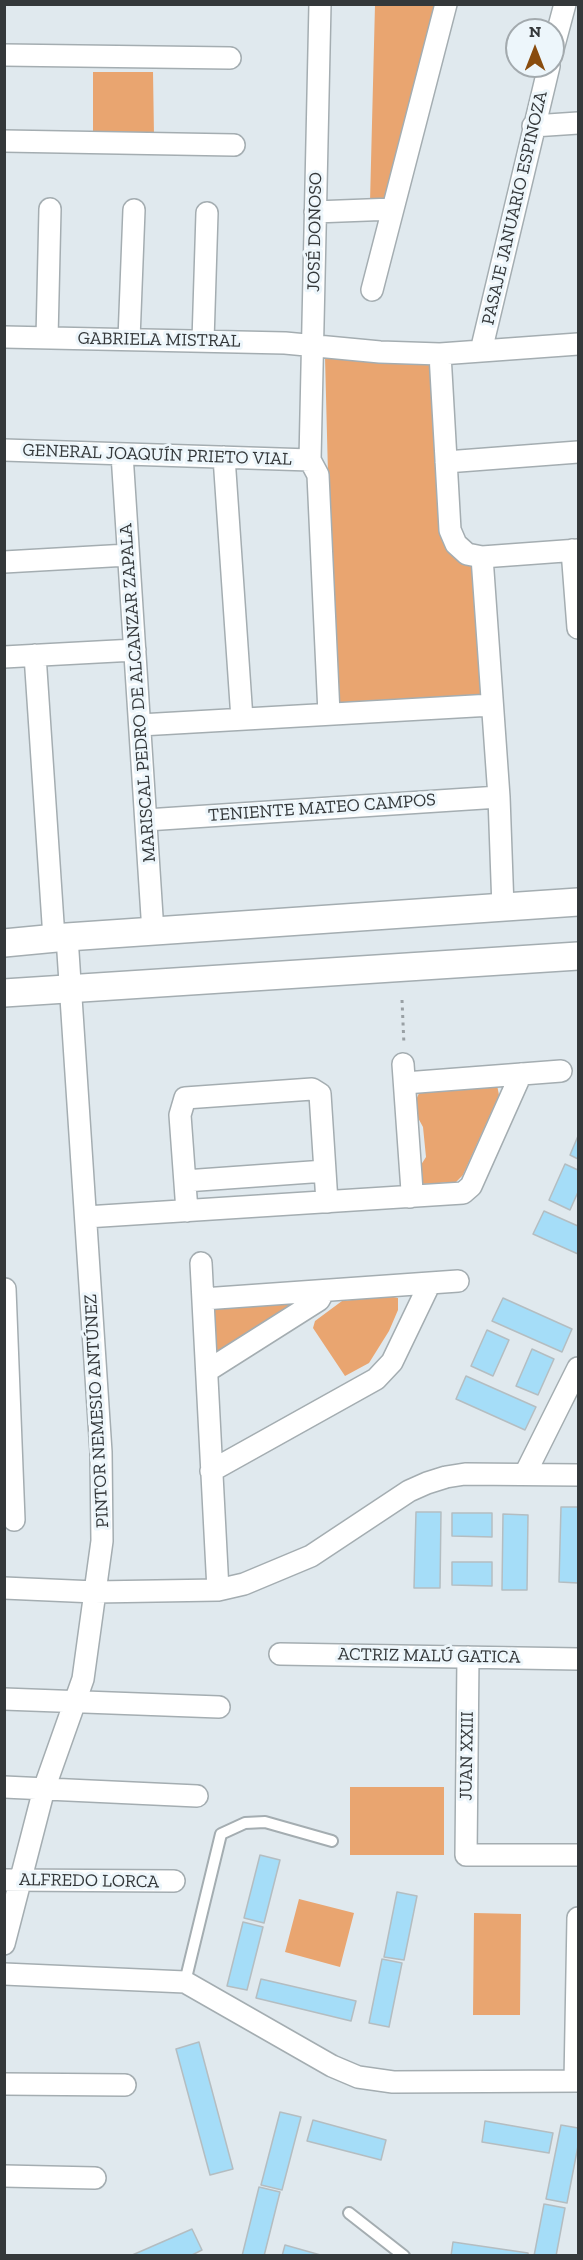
<!DOCTYPE html>
<html>
<head>
<meta charset="utf-8">
<style>
	body { margin:0 }
	#map { position:relative; width:583px; height:2260px; overflow:hidden; background:#e0e9ee; font-family:"Zilla Slab",serif }
	canvas { display:block }
	.frame { position:absolute; inset:0; border:6px solid #34383a; pointer-events:none }
	.north { position:absolute; left:505px; top:18px; width:60px; height:60px; box-sizing:border-box; background:#edf6fb; border:2px solid #a3aaae; border-radius:50%; rotate:0deg; font-size:16px; font-weight:700; line-height:24px; text-align:center; color:#34383a }
	.north::after { content:''; display:block; margin:auto; width:21px; height:27px; background:#894c0e; clip-path:polygon(50% 0,100% 100%,50% 72%,0 100%) }
</style>
</head>
<body>
<div id="map">
<canvas width="583" height="2260"></canvas>
<div class="frame"></div>
<div class="north">N</div>
</div>
<script>
const ctx = document.querySelector('canvas').getContext('2d');
ctx.lineJoin = 'round';
function fill(path, color) { ctx.fillStyle = color; ctx.fill(path, 'evenodd'); }
const shape = rows => new Path2D(rows.map(r => 'M' + r).join(''));
function stroke(path, color, width, dash) { ctx.strokeStyle = color; ctx.lineWidth = width; ctx.lineCap = dash ? 'butt' : 'round'; ctx.setLineDash(dash || []); ctx.stroke(path); }
function write(font, color, halo, rows, align = 'center') {
  ctx.font = font + ' "Zilla Slab",serif'; ctx.lineWidth = 6; ctx.setLineDash([]); ctx.textBaseline = 'middle'; ctx.strokeStyle = halo; ctx.fillStyle = color; for (const [text, x, y, turn = 0] of rows) {
    ctx.save(); ctx.translate(x, y); ctx.rotate((+turn || 0) * Math.PI / 180); ctx.textAlign = isNaN(turn) ? turn : align; if (halo) ctx.strokeText(text, 0, 0); ctx.fillText(text, 0, 0); ctx.restore();
  }
}
fill(shape([
	[375,5,440,5,389,204,370,202],
	[93,72,153,72,154,136,93,137],
	[437,356,447,531,473,559,489,703,334,708,325,357],
	[497,1085,499,1095,463,1175,456,1182,422,1184,419,1168,426,1157,423,1127,417,1116,416,1100,420,1091],
	[389,1296,398,1298,398,1310,389,1331,369,1363,345,1376,313,1328,315,1321,342,1301],
	[302,1300,220,1356,213,1353,210,1305],
	[350,1787,444,1787,444,1855,350,1855],
	[299,1899,354,1913,340,1967,285,1952],
	[474,1913,521,1914,520,2015,473,2015]
]), '#e9a570');
const building = shape([
	[578,1136,578,1159,570,1155,578,1136],
	[565,1164,578,1170,578,1192,570,1210,549,1200,565,1164],
	[544,1211,578,1226,578,1254,533,1234,544,1211],
	[503,1298,572,1329,562,1352,492,1321,503,1298],
	[487,1330,509,1340,493,1376,471,1366,487,1330],
	[532,1349,554,1359,538,1395,516,1386,532,1349],
	[466,1376,536,1407,525,1430,456,1399,466,1376],
	[561,1507,578,1507,578,1583,559,1582,561,1507],
	[416,1512,441,1512,440,1588,414,1588,416,1512],
	[452,1513,492,1513,492,1537,452,1536,452,1513],
	[503,1514,528,1515,527,1590,502,1590,503,1514],
	[452,1562,492,1562,492,1586,452,1585,452,1562],
	[260,1855,280,1860,264,1923,244,1918,260,1855],
	[397,1892,417,1896,404,1960,384,1957,397,1892],
	[243,1922,263,1927,247,1990,227,1986,243,1922],
	[382,1959,402,1963,389,2027,369,2023,382,1959],
	[261,1979,356,2001,351,2021,256,1998,261,1979],
	[199,2042,233,2169,210,2175,176,2049,199,2042],
	[280,2112,301,2117,282,2190,261,2185,280,2112],
	[313,2120,386,2140,381,2160,307,2141,313,2120],
	[485,2121,553,2133,549,2153,482,2142,485,2121],
	[561,2125,578,2128,578,2146,567,2203,546,2199,561,2125],
	[259,2187,280,2192,264,2256,242,2256,259,2187],
	[544,2204,565,2208,556,2256,534,2256,544,2204],
	[192,2229,202,2250,190,2256,130,2256,192,2229],
	[453,2242,528,2253,528,2256,451,2256,453,2242],
	[285,2245,324,2256,282,2256,285,2245]
]);
fill(building, '#a5ddf8');
stroke(building, '#b4bdc1', 1.5);
const service = shape([
	[185,1982,221,1834,245,1823,265,1822,332,1841],
	[349,2213,404,2256]
]);
const minor = shape([
	[553,49,565,4],
	[4,55,230,58],
	[533,126,578,123],
	[4,141,234,145],
	[315,212,393,209],
	[372,290,446,4],
	[4,337,285,343,380,352,440,354,578,344],
	[47,338,50,209],
	[129,339,134,210],
	[203,341,207,213],
	[481,351,549,66],
	[440,354,450,530,456,544,467,554,482,557,578,550],
	[4,450,310,460],
	[122,454,153,932],
	[224,457,242,719],
	[310,460,320,4],
	[310,460,318,475,329,714],
	[446,462,578,452],
	[572,550,578,628],
	[482,557,499,797,503,908],
	[4,562,128,555],
	[35,655,54,938],
	[4,657,135,650],
	[140,725,492,705],
	[146,820,499,797],
	[403,1064,412,1191,410,1197],
	[405,1083,561,1071],
	[185,1181,325,1171],
	[187,1211,180,1115,185,1098,312,1089,320,1094,327,1202],
	[86,1217,463,1193,471,1186,521,1074],
	[201,1263,218,1590],
	[5,1289,14,1520],
	[203,1299,458,1281],
	[207,1371,319,1300,324,1291],
	[211,1471,376,1379,392,1362,430,1283],
	[525,1474,578,1368],
	[4,1588,95,1592,218,1590,244,1584,311,1556,409,1491,427,1483,446,1477,465,1474,578,1475],
	[280,1654,578,1659],
	[468,1657,466,1855,578,1855],
	[4,1699,219,1707],
	[4,1787,197,1796],
	[4,1880,174,1881],
	[4,1944,44,1789,83,1679,102,1541,101,1452,67,937],
	[4,1974,185,1982,332,2066,358,2077,393,2082,578,2081],
	[575,2081,578,1918],
	[4,2084,125,2085],
	[4,2176,95,2178]
]);
const tertiary = shape([
	[4,943,67,937,578,902],
	[4,993,578,956]
]);
stroke(service, '#a4adb1', 14);
stroke(minor, '#a4adb1', 24);
stroke(tertiary, '#a4adb1', 30);
stroke(shape([
	[402,1000,404,1045]
]), '#99a0a4', 3, [3, 4.5]);
stroke(service, '#fff', 10);
stroke(minor, '#fff', 21);
stroke(tertiary, '#fff', 27);
write('18px', '#34383a', '#edf6fb', [
	["PASAJE JANUARIO ESPINOZA",515,208,-77],
	["JOSÉ DONOSO",315,232,-89],
	["GABRIELA MISTRAL",159,340,1],
	["GENERAL JOAQUÍN PRIETO VIAL",157,455,2],
	["MARISCAL PEDRO DE ALCANZAR ZAPALA",138,693,-94],
	["TENIENTE MATEO CAMPOS",322,808,-4],
	["PINTOR NEMESIO ANTÚNEZ",97,1411,-93],
	["ACTRIZ MALÚ GATICA",429,1656,1],
	["JUAN XXIII",467,1756,-89],
	["ALFREDO LORCA",89,1881,1]
]);
</script>
</body>
</html>
